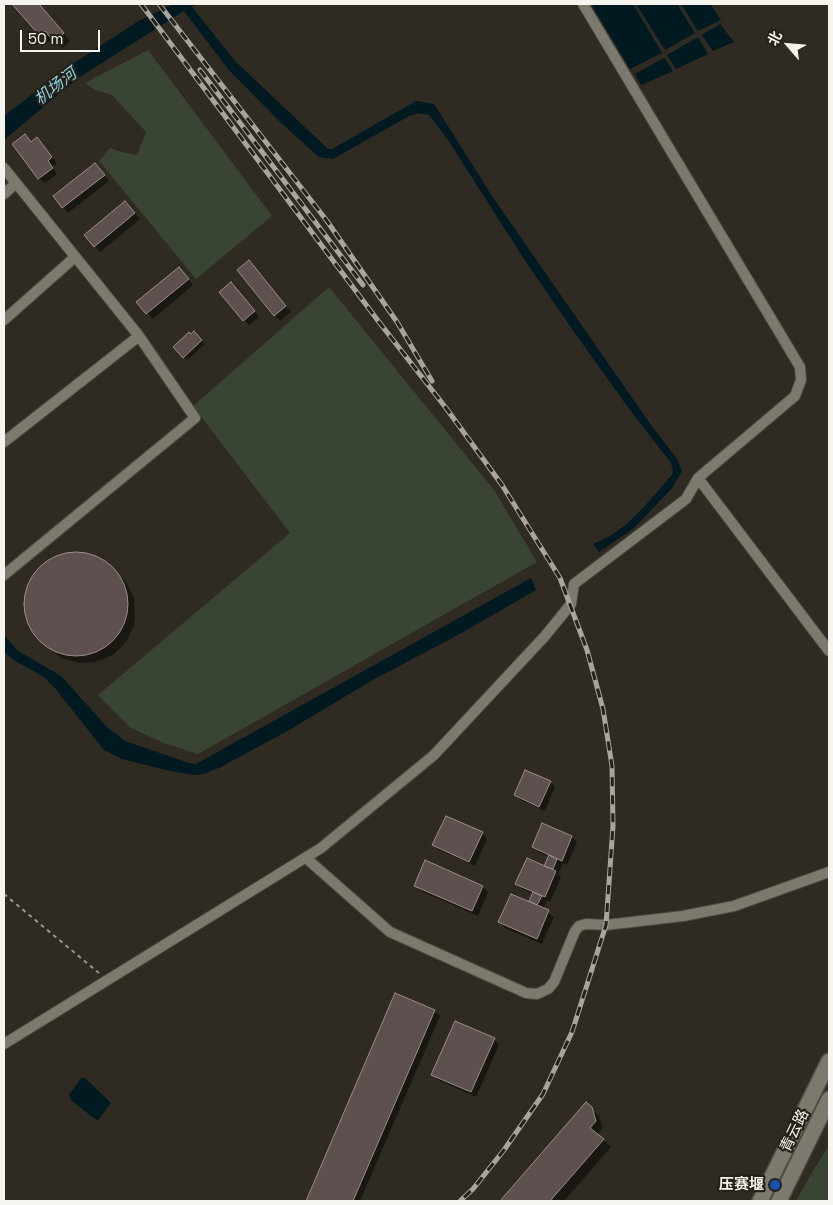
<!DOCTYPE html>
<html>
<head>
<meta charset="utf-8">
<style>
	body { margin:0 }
	#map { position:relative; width:833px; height:1205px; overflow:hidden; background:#2f2b22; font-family:"Space Grotesk","Noto Sans SC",sans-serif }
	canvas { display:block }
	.frame { position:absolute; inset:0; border:5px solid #f6f4ee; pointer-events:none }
	.north { position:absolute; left:763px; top:20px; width:50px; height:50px; -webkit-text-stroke:4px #252219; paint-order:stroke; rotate:297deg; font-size:14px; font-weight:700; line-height:20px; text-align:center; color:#f6f4ee }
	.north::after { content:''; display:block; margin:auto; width:18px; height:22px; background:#f6f4ee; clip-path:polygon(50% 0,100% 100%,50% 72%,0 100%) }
	.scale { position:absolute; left:20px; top:30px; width:80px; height:22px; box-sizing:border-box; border:2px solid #f6f4ee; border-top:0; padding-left:6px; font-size:15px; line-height:18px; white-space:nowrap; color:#f6f4ee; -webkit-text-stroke:4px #252219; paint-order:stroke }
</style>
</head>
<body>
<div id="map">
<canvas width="833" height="1205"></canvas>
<div class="frame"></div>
<div class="north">北</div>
<div class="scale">50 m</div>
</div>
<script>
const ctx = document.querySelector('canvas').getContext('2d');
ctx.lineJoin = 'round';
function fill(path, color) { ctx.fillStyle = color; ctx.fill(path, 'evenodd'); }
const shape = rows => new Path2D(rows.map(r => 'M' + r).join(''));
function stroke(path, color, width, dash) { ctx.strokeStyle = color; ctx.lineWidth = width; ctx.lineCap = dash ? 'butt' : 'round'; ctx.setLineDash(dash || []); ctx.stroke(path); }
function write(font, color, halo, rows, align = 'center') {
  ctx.font = font + ' "Space Grotesk","Noto Sans SC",sans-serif'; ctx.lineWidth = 4.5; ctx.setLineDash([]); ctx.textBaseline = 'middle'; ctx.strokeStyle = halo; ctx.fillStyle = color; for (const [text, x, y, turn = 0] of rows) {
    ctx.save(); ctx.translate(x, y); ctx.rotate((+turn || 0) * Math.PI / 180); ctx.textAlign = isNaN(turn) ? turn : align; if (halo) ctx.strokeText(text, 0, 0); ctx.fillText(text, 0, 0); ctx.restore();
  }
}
fill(shape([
	[148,50,272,216,196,279,99,161,110,148,121,152,137,155,146,132,112,95,95,90,85,83],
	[329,287,494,490,537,562,198,754,164,743,131,728,98,695,290,533,193,406],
	[829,1146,829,1201,796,1201,814,1169]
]), '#394435');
fill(shape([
	[173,4,196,4,192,7,235,61,328,149,332,149,416,101,434,104,494,199,651,425,677,459,682,471,673,487,634,528,599,552,593,544,610,536,627,524,643,508,672,475,673,471,671,463,627,406,572,329,522,256,448,140,429,115,418,113,409,116,333,159,319,157,281,123,228,69,184,11,78,78,4,140,4,116,65,69,137,22],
	[591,4,633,4,662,53,630,69],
	[636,4,677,4,695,33,665,50],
	[681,4,710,4,721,20,698,31],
	[720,24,734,42,713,51,702,35],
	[698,37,708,54,676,69,667,55],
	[664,58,673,71,641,85,635,74],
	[531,578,536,590,467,630,371,681,289,730,221,767,204,774,194,775,170,771,122,759,104,750,54,687,44,677,15,661,4,652,4,635,18,651,61,676,107,727,125,741,189,763,196,764],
	[81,1078,85,1078,111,1103,98,1120,95,1119,71,1100,69,1095]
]), '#011920');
fill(shape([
	[14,4,39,4,70,41,63,48,53,38,48,43],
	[32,143,42,144,57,163,52,167,57,174,45,183,39,178],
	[100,169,109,181,68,213,54,196],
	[131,208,140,219,100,252,86,235],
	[254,267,291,312,280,321,239,271],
	[184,274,193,285,153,319,138,302],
	[236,289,259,317,249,325,244,320],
	[194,333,205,344,187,360,175,347],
	[73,553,90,555,105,562,126,582,134,598,135,617,134,625,126,642,113,655,96,662,79,663,61,658,39,639,33,632,26,616,26,598,31,581,41,567,56,557],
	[550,782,555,787,545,811,521,800,515,795],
	[543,824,572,837,577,842,567,865,563,863,558,874,561,877,550,902,547,900,543,909,554,917,542,944,505,928,500,922,529,903,533,894,522,889,517,884,545,867,549,857,538,852,533,847],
	[482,833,487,839,475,866,439,850,434,845],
	[426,862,483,887,488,892,478,916,421,891,415,885],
	[396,995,434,1011,440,1016,360,1201,307,1201],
	[494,1039,499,1045,476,1097,438,1080,433,1074],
	[586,1104,599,1116,603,1128,597,1135,611,1147,564,1201,502,1201]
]), '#0007');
const building = shape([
	[12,4,39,4,64,33,54,42,45,31,40,36,12,4],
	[25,134,31,142,37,137,52,157,48,161,53,168,38,179,12,144,25,134],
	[95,163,105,175,62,208,53,196,95,163],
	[125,201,135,213,94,247,84,235,125,201],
	[249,260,286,306,274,316,237,270,249,260],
	[179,267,189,279,146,314,136,302,179,267],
	[231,282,255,311,243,321,219,292,231,282],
	[194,331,202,340,183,358,173,347,189,332,191,334,194,331],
	'24 604a52 52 0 1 1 104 0a52 52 0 1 1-104 0Z',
	[525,770,551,781,539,807,514,795,525,770],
	[446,816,483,832,469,862,432,845,446,816],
	[542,823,572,836,562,861,532,847,542,823],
	[549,855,557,859,553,869,544,866,549,855],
	[527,858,556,871,545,897,515,884,527,858],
	[425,860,483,886,472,911,414,886,425,860],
	[533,892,542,896,537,905,529,901,533,892],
	[511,894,549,910,537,939,498,922,511,894],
	[395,993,435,1010,353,1201,306,1201,395,993],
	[455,1021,495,1038,471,1092,431,1075,455,1021],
	[586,1102,592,1107,596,1121,590,1128,604,1139,550,1201,500,1201,586,1102]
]);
fill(building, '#5d504f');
stroke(building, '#9a8c8b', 1);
const street = shape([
	[583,4,800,367,801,380,795,396,698,478,829,651],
	[4,168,139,336,195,418,4,575],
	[4,194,16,183],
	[4,320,75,257],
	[4,442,139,336],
	[306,858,390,932,526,993,537,994,548,989,554,982,575,931,579,926,586,924,606,925,683,916,734,906,829,872],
	[4,1044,321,848,434,755,545,636,571,604,574,584,686,499,698,478]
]);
const secondary = shape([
	[760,1201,829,1061],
	[779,1201,829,1099]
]);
stroke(street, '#4d4a41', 12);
stroke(secondary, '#4d4a41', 18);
stroke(shape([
	[4,894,99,973]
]), '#98958d', 2, [4, 4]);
stroke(street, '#7c796e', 10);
stroke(secondary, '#7c796e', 15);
const rail = shape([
	[141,4,379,322,446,408,502,485,560,578,587,650,603,709,612,766,613,826,606,925,572,1032,543,1094,504,1150,473,1189,460,1201],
	[159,4,327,221,397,322,432,381],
	[200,70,363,285]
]);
stroke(rail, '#a8a59e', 5);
stroke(rail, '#252219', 3, [9]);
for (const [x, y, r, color] of [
	[775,1185,6,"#1a4fb4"]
]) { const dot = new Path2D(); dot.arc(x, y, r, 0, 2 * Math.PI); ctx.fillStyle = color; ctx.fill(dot); stroke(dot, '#252219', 2); }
write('15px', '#f6f4ee', '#252219', [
	["青云路",795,1131,-64]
]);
write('bold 15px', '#f6f4ee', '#252219', [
	["压赛堰",764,1185]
], 'right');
write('italic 16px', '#8ed0e4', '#252219', [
	["机场河",56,87,-38]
]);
</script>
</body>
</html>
